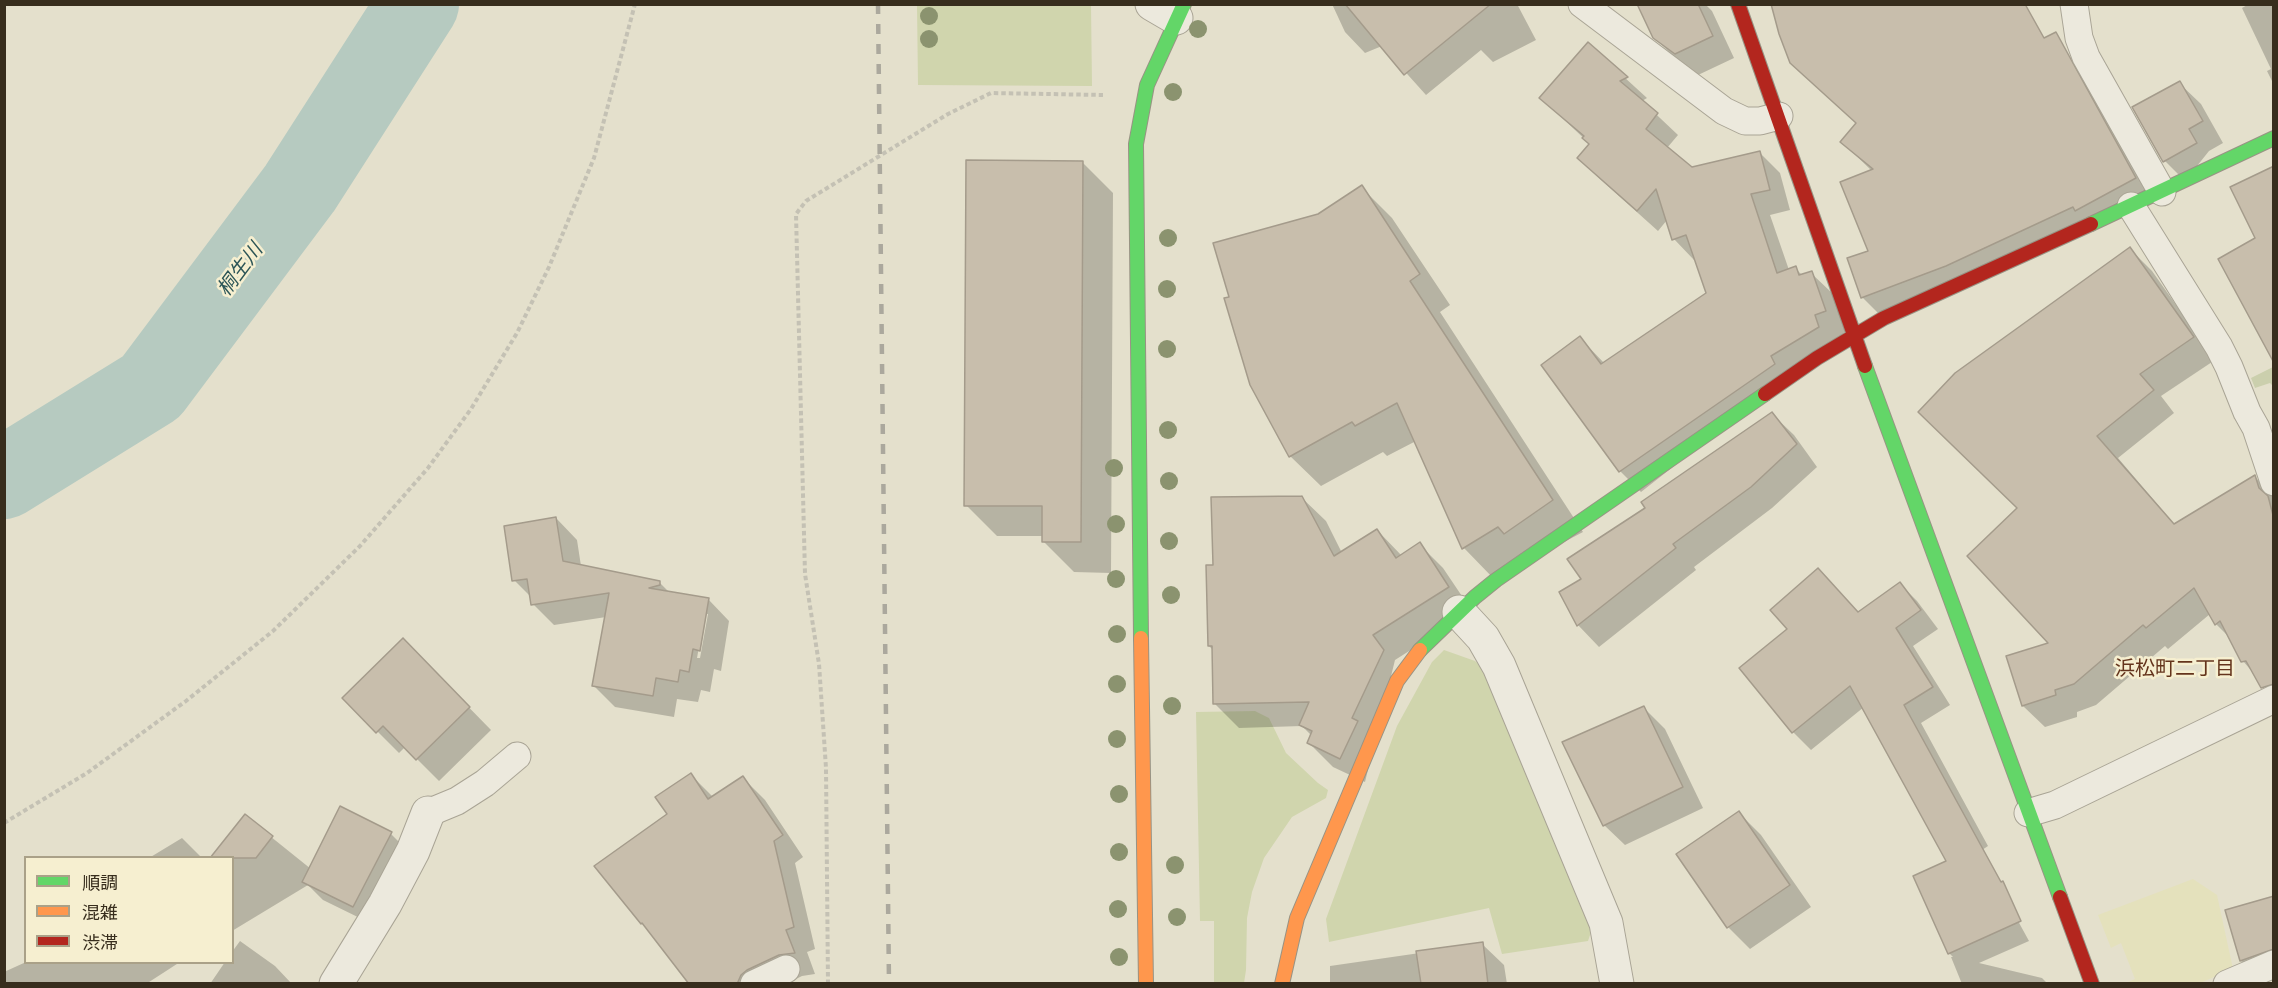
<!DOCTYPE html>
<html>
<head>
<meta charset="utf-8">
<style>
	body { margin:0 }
	#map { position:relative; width:2278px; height:988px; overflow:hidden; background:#e4e0cc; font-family:Georgia,"Noto Sans JP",serif }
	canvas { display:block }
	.frame { position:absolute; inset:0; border:6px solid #372d1d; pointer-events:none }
	.legend { position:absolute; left:24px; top:856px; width:210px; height:108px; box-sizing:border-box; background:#f6efd0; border:2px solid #aaa188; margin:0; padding:8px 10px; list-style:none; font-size:18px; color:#372d1d }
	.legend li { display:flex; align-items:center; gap:12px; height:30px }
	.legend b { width:30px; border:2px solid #aaa188 }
</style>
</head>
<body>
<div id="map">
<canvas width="2278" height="988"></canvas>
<div class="frame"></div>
<ul class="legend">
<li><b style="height:8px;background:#63d668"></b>順調</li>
<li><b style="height:8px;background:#ff974d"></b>混雑</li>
<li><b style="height:8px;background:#b3261e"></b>渋滞</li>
</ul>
</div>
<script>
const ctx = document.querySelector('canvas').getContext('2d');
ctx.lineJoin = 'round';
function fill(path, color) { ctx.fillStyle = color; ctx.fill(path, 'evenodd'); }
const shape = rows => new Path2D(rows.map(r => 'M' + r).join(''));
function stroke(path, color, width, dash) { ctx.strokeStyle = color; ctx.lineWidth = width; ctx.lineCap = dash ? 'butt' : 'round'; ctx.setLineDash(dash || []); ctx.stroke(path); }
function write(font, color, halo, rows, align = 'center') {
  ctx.font = font + ' Georgia,"Noto Sans JP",serif'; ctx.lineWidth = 5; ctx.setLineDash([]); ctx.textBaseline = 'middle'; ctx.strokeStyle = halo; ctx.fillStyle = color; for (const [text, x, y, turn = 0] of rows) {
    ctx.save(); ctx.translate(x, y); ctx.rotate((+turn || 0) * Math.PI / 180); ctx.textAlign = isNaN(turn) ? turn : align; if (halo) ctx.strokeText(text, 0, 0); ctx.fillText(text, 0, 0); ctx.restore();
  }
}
fill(shape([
	[2193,879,2217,895,2233,969,2200,983,2126,983,2135,979,2121,943,2111,948,2098,915]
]), '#e4e1bc');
fill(shape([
	[917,5,1091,5,1092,86,918,85],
	[1444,650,1475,661,1483,668,1592,929,1588,941,1502,954,1489,908,1329,942,1326,919,1397,726,1432,662],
	[1255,711,1269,718,1286,753,1318,783,1328,790,1326,798,1292,817,1264,858,1252,892,1247,918,1246,970,1244,983,1214,983,1214,921,1200,921,1196,712]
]), '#d0d5ad');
fill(shape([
	[2273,367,2273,386,2270,383,2255,388,2251,378]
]), '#cbcfad');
fill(shape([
	[1332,4,1517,4,1536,40,1493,62,1481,50,1426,95,1382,46,1365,53,1345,32],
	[1658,4,1705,4,1712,11,1734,58,1698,75,1676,59,1654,37],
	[2249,4,2274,4,2274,85,2267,71,2271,69,2242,8],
	[1588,44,1647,98,1642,101,1678,135,1667,148,1692,169,1759,152,1780,173,1790,210,1770,215,1789,270,1795,268,1803,276,1811,273,1832,293,1845,332,1641,492,1620,471,1580,338,1605,364,1708,294,1696,259,1694,260,1674,239,1667,220,1658,231,1600,179,1579,158,1591,145,1541,98],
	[2072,66,2093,87,2156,199,1883,318,1862,297,1870,251,1872,171,1842,142],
	[2179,83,2201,104,2223,143,2209,151,2185,181,2163,159],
	[1082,162,1113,193,1111,573,1074,572,1043,541,1044,536,997,536,966,505],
	[1361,187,1392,218,1450,305,1440,312,1583,532,1494,579,1464,548,1416,441,1387,456,1383,452,1321,486,1290,456,1231,298,1319,215],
	[2130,249,2152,271,2215,360,2161,396,2174,413,2118,458,2175,525,2255,477,2274,496,2274,697,2243,661,2231,639,2216,624,2210,614,2168,649,2165,646,2096,705,2077,712,2077,717,2045,727,2023,706,2051,643,2019,509],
	[1772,414,1794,435,1817,467,1772,508,1694,567,1696,570,1599,647,1578,625,1561,593,1583,579,1648,508],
	[1301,497,1326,521,1342,553,1377,530,1402,556,1419,544,1443,568,1472,611,1395,660,1365,782,1333,767,1309,743,1312,736,1302,726,1239,728,1215,704,1213,650,1209,646,1214,566],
	[556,518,577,540,581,566,659,582,670,593,708,599,729,621,721,671,714,669,710,692,701,690,698,702,677,699,674,717,615,707,594,686,606,617,554,625,533,604,532,598,514,580],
	[705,614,708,614,700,658,697,658],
	[1900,584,1917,601,1938,629,1913,646,1950,705,1921,723,1988,846,1976,854,1989,868,2029,941,1979,963,2042,978,2048,984,1962,984,1951,957,1953,957,1949,953,1953,860,1864,707,1811,750,1793,732,1741,668,1859,613],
	[403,640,491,730,439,781,405,747,399,753,344,698],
	[1644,708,1665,729,1703,808,1625,845,1604,825],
	[691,775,713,797,743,778,765,800,803,857,795,863,815,949,807,952,815,974,802,976,786,984,690,984,669,814],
	[1739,813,1761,835,1811,907,1750,949,1728,927],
	[245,816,311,869,391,834,409,852,372,924,323,900,308,885,232,931,232,858],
	[182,838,202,858,149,858],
	[2274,898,2274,979,2263,983,2241,961,2226,911],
	[240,941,275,966,292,984,210,984,225,962,232,962,232,952],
	[1482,944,1504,965,1507,984,1330,984,1330,966],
	[26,962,180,962,146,984,4,984,4,972]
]), '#0003');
stroke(shape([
	[4,478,151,387,300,188,418,4]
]), '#b6cac0', 82);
const building = shape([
	[1345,4,1491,4,1404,75,1345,4],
	[1637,4,1698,4,1713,36,1675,54,1653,38,1637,4],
	[1771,4,2025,4,2044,38,2056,32,2136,178,2075,211,2073,207,1946,266,1861,298,1847,258,1868,251,1840,182,1873,169,1840,142,1856,123,1790,63,1779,34,1771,4],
	[1588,42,1628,77,1620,81,1658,113,1646,129,1692,167,1760,151,1770,190,1751,194,1777,273,1796,266,1799,275,1812,271,1826,311,1815,315,1819,327,1771,356,1775,364,1619,472,1541,365,1580,336,1601,364,1706,293,1686,235,1672,240,1656,189,1637,211,1577,158,1589,144,1582,138,1584,136,1539,98,1588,42],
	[2180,81,2203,121,2189,129,2197,143,2163,162,2132,107,2180,81],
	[966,160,1083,161,1081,542,1042,542,1042,506,964,506,966,160],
	[2274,166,2274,363,2218,259,2255,238,2230,187,2274,166],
	[1362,185,1420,274,1410,281,1553,500,1504,534,1498,527,1462,549,1397,403,1355,426,1352,422,1289,457,1250,385,1224,298,1229,297,1213,243,1318,214,1362,185],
	[2130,247,2194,337,2140,374,2154,390,2097,436,2174,524,2255,475,2259,488,2268,496,2274,519,2274,684,2261,688,2246,661,2241,662,2220,621,2215,625,2194,588,2146,628,2143,625,2074,684,2055,690,2056,695,2022,706,2006,656,2048,643,1967,556,2017,508,1918,412,1955,373,2130,247],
	[1772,412,1797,444,1751,487,1673,544,1676,548,1577,626,1559,592,1581,579,1567,559,1645,508,1641,502,1772,412],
	[1302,496,1334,556,1377,529,1396,558,1420,542,1449,587,1373,635,1384,650,1352,718,1358,721,1340,759,1307,743,1312,731,1299,725,1309,702,1213,704,1212,646,1208,646,1206,565,1213,565,1211,497,1302,496],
	[556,517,563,561,660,581,660,585,649,588,709,598,700,651,693,649,689,672,680,670,678,682,656,678,653,696,592,686,609,593,531,605,527,579,512,581,504,526,556,517],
	[1818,568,1858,612,1900,582,1921,610,1896,628,1933,687,1904,705,2001,882,2003,881,2021,921,1948,954,1913,876,1946,861,1850,686,1792,733,1739,668,1787,629,1770,610,1818,568],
	[403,638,470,707,416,760,383,726,376,733,342,698,403,638],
	[1644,706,1683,787,1603,826,1562,742,1644,706],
	[691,773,708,799,743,776,783,835,774,841,794,927,786,930,795,953,779,955,747,970,741,975,737,984,689,984,642,923,641,924,594,866,667,814,655,797,691,773],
	[340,806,392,832,353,907,302,882,340,806],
	[1739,811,1790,885,1727,928,1676,854,1739,811],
	[245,814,273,836,256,858,210,858,245,814],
	[2274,896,2274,949,2240,961,2225,910,2274,896],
	[1483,942,1488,984,1421,984,1416,951,1483,942]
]);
fill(building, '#c8beac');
stroke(building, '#a49b8b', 1.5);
const lane = shape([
	[1582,4,1724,111,1745,121,1760,121,1779,116],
	[2074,4,2079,38,2086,57,2162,192],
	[2131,206,2219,347,2229,367,2247,412,2256,428,2274,482],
	[428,813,457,801,485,783,517,756],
	[2028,813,2055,805,2274,699],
	[754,984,786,969],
	[2227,984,2274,964]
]);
const street = shape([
	[1152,4,1176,18],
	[1459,612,1483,638,1499,666,1606,923,1617,984],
	[336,984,385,904,413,851,428,813]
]);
const fast = shape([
	[2091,224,2274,138],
	[1865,366,2060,897],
	[1141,638,1136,144,1147,85,1184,4],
	[1420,650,1475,597,1496,580,1765,394]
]);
const slow = shape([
	[1141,638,1146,984],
	[1282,984,1297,918,1397,681,1420,650]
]);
const jam = shape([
	[1738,4,1865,366],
	[1765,394,1817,358,1884,318,2091,224],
	[2060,897,2092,984]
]);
stroke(lane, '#a9a495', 29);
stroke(street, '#a9a495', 35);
stroke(fast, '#989384', 16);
stroke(slow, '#989384', 16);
stroke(jam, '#989384', 16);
stroke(shape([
	[4,823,87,773,186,701,273,631,360,546,428,468,471,409,517,333,549,267,594,158,635,4],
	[828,984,826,768,819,664,805,574,796,214,806,201,948,114,991,93,1103,95]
]), '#c4c1b4', 4, [4.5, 3]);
stroke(lane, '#ece9dd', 27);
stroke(street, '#ece9dd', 33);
stroke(fast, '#63d668', 14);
stroke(slow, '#ff974d', 14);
stroke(jam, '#b3261e', 14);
stroke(shape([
	[878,4,889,984]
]), '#aba89d', 4.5, [10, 10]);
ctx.fillStyle = '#8b936f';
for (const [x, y] of [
	[929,16],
	[1198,29],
	[929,39],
	[1173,92],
	[1168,238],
	[1167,289],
	[1167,349],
	[1168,430],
	[1114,468],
	[1169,481],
	[1116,524],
	[1169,541],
	[1116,579],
	[1171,595],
	[1117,634],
	[1117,684],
	[1172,706],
	[1117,739],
	[1119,794],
	[1119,852],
	[1175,865],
	[1118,909],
	[1177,917],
	[1119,957]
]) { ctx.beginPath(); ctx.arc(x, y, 9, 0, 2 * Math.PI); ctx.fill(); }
write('italic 20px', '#2c5557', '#f6efd0', [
	["桐生川",239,269,-53]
]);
write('20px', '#64341c', '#f6efd0', [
	["浜松町二丁目",2175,667]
]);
</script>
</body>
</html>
